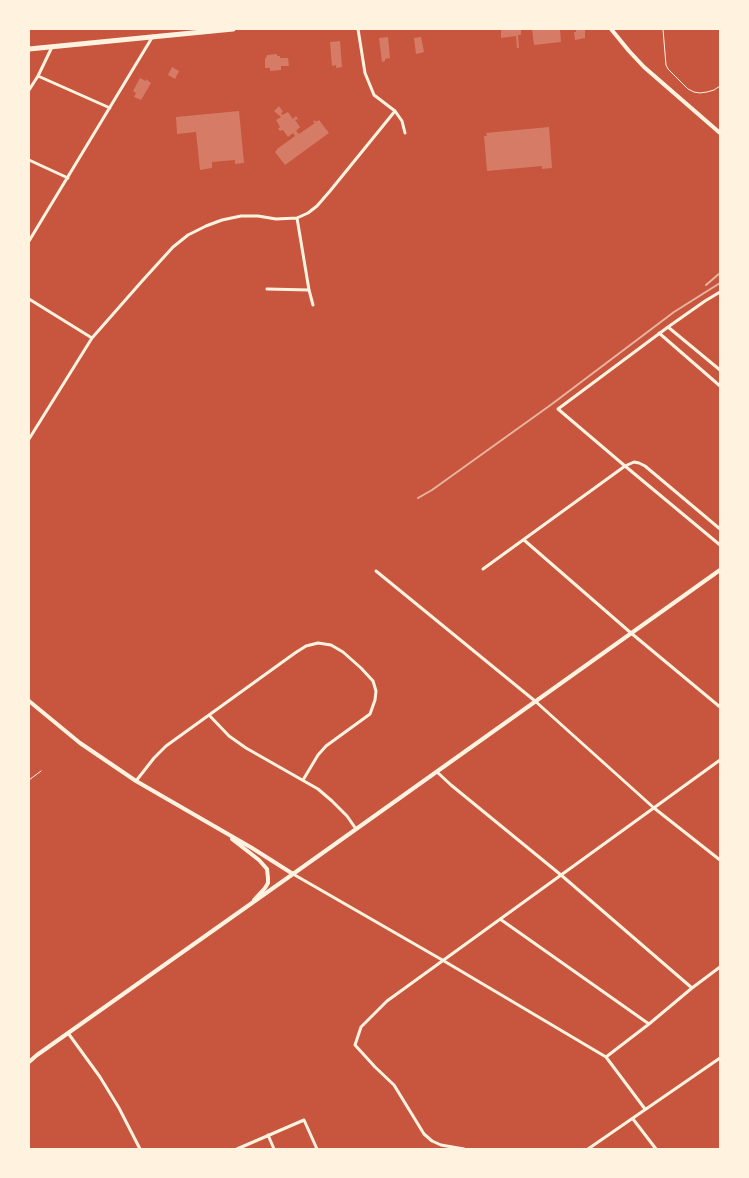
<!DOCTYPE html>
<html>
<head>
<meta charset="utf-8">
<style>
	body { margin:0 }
	#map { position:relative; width:749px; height:1178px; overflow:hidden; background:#c8553d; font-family:"IBM Plex Sans",sans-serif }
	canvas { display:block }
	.frame { position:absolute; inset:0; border:30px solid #fff3e0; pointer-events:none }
</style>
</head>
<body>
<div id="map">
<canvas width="749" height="1178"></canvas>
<div class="frame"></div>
</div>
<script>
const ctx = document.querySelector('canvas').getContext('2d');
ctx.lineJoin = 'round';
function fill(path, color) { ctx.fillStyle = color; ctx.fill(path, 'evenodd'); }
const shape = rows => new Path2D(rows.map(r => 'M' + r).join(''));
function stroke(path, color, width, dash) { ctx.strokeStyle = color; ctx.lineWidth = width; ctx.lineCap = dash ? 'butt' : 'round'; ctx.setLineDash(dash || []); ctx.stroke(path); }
fill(shape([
	[501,29,521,29,521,35,518,35,519,48,517,48,516,36,501,38],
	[532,29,560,29,561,42,534,45],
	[576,29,585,29,585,38,575,40,574,32,576,32],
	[388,37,390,58,385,59,385,61,382,62,379,38],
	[421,37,424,52,416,54,414,38],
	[340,41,342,67,336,68,336,65,332,66,330,42],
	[277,54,277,56,280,56,280,58,288,58,289,66,281,66,281,70,270,71,270,68,265,68,265,58,266,58,267,55],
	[172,67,179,71,175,79,168,75],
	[140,78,146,81,146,79,151,83,141,100,134,97,136,93,133,91],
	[279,106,283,112,281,113,282,115,288,112,293,119,296,116,298,119,295,120,300,127,296,131,299,134,315,123,313,122,315,120,316,122,319,120,329,133,285,165,275,152,277,150,277,149,295,136,293,133,288,137,283,130,280,131,278,129,280,127,276,120,281,117,274,111],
	[239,111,244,163,235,164,235,160,212,162,212,168,200,170,196,132,177,134,176,117],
	[549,127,552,168,542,169,542,166,487,171,484,136,487,136,486,133]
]), '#d67c66');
stroke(shape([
	[663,29,666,65,668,69,688,89,694,92,700,93,707,92,714,90,720,86],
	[29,780,41,771]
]), '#fff3e0', 1);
stroke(shape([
	[358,29,365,73,374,95,395,111,402,121,405,133],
	[38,76,110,108],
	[29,90,38,76,52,47],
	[29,160,68,178],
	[297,218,309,290,313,305],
	[29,241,153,36],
	[267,289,309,290],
	[720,292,705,301,668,327,558,409,625,466,720,545],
	[29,299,92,338],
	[668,327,720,370],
	[659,333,720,386],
	[29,439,92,338,143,280,173,247,188,235,206,226,222,220,241,216,258,216,276,219,297,218,308,213,317,206,330,191,395,111],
	[524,540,631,633,720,707],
	[483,569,625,466,634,462,639,463,645,466,720,529],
	[376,571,535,701,654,808,720,860],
	[209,715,229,736,246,748,318,789,332,801,347,816,356,829],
	[437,772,451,785,561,875,692,988],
	[136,781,154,758,166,746,295,653,306,646,318,643,331,645,343,652,361,668,373,681,376,691,375,700,370,714,326,746,318,755,303,780],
	[293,874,444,961,606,1057,645,1109],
	[500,919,649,1024],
	[68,1033,100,1077,119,1108,140,1149],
	[606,1057,649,1024,692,988,720,967],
	[633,1119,656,1149],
	[268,1135,274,1149],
	[237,1149,304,1120,317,1149],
	[464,1149,441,1145,432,1141,424,1134,394,1085,375,1067,355,1045,361,1027,387,1001,720,760],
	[588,1149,720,1058]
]), '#fff3e0', 3);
stroke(shape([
	[611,29,629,51,644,67,720,133],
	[29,701,80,743,136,781,252,848,293,874],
	[232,839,259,860,267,869,268,878,268,883,265,888,254,900],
	[29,1062,37,1055,293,874,720,570]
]), '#fff3e0', 4);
stroke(shape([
	[29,49,233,29]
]), '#fff3e0', 5);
stroke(shape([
	[706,285,720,273],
	[418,498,432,490,552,404,674,312,720,283]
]), '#e9b49f', 2);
</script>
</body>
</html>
